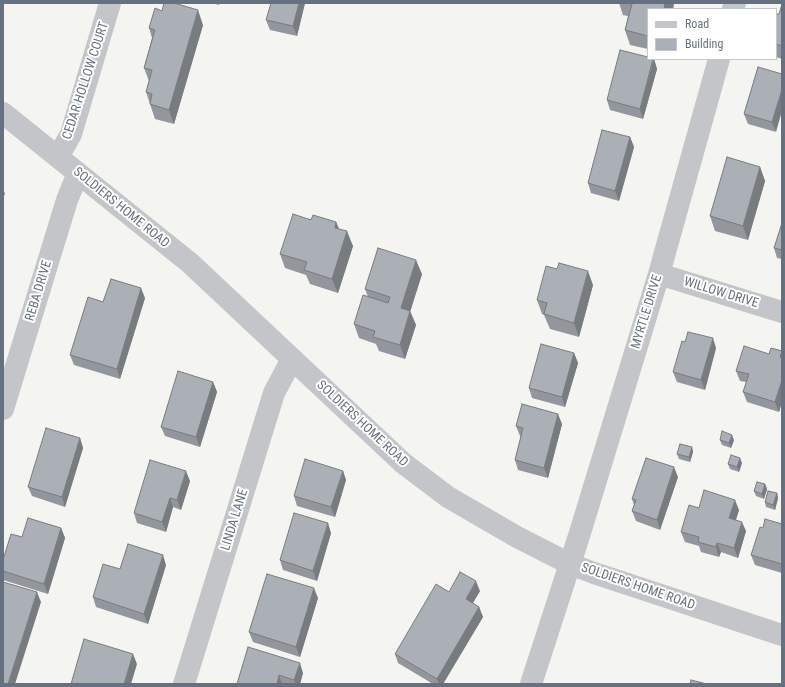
<!DOCTYPE html>
<html>
<head>
<meta charset="utf-8">
<style>
	body { margin:0 }
	#map { position:relative; width:785px; height:687px; overflow:hidden; background:#f4f5f1; font-family:"Roboto Condensed",sans-serif }
	canvas { display:block }
	.frame { position:absolute; inset:0; border:4px solid #657081; pointer-events:none }
	.legend { position:absolute; left:647px; top:8px; width:130px; height:52px; box-sizing:border-box; background:#fff; border:1px solid #c1c6cd; margin:0; padding:5px 7px; list-style:none; font-size:12px; color:#657081 }
	.legend li { display:flex; align-items:center; gap:8px; height:20px }
	.legend b { width:20px; border:1px solid #c1c6cd }
</style>
</head>
<body>
<div id="map">
<canvas width="785" height="687"></canvas>
<div class="frame"></div>
<ul class="legend">
<li><b style="height:5px;background:#c3c5c9"></b>Road</li>
<li><b style="height:11px;background:#abb0b6"></b>Building</li>
</ul>
</div>
<script>
const ctx = document.querySelector('canvas').getContext('2d');
ctx.lineJoin = 'round';
const shape = rows => new Path2D(rows.map(r => 'M' + r).join(''));
function stroke(path, color, width, dash) { ctx.strokeStyle = color; ctx.lineWidth = width; ctx.lineCap = dash ? 'butt' : 'round'; ctx.setLineDash(dash || []); ctx.stroke(path); }
function fill(path, color) { ctx.fillStyle = color; ctx.fill(path, 'evenodd'); }
function write(font, color, halo, rows, align = 'center') {
  ctx.font = font + ' "Roboto Condensed",sans-serif'; ctx.lineWidth = 4; ctx.setLineDash([]); ctx.textBaseline = 'middle'; ctx.strokeStyle = halo; ctx.fillStyle = color; for (const [text, x, y, turn = 0] of rows) {
    ctx.save(); ctx.translate(x, y); ctx.rotate((+turn || 0) * Math.PI / 180); ctx.textAlign = isNaN(turn) ? turn : align; if (halo) ctx.strokeText(text, 0, 0); ctx.fillText(text, 0, 0); ctx.restore();
  }
}
stroke(shape([
	[733,9,735,3],
	[3,113,190,263,403,463,448,497,517,537,570,564,594,573,782,635],
	[58,157,71,134,110,3],
	[659,274,782,312],
	[3,409,67,200,78,173],
	[184,684,274,393,292,359],
	[531,684,579,536,659,274,719,59]
]), '#c3c5c9', 22);
fill(shape([
	[211,3,220,3,219,5],
	[305,3,297,36,270,30,266,20],
	[619,3,674,3,673,9,648,9,648,49,630,45,625,30,628,16,623,15],
	[782,4,782,59,776,57,776,14,779,14],
	[203,25,174,124,155,119,146,92,149,81,144,68,152,38,149,28],
	[654,59,657,69,643,119,610,110,607,100],
	[758,67,776,132,748,124,744,114],
	[630,137,634,147,619,201,591,193,588,183],
	[760,167,765,181,748,240,715,231,710,216],
	[311,220,336,222,339,229,353,246,338,293,310,284,306,275,285,268,280,254],
	[782,223,782,259,777,258,774,248],
	[422,274,410,311,416,325,405,359,379,351,376,344,359,338,354,324,368,297,365,289],
	[593,285,579,337,550,329,544,315,542,314,537,300],
	[145,298,120,379,74,365,70,355,103,302],
	[716,348,705,390,677,382,673,372],
	[782,351,782,402,779,412,747,402,743,392,746,382,740,381,736,371,769,354],
	[574,353,578,363,565,407,532,398,529,388],
	[213,382,217,392,200,447,165,436,161,427],
	[562,424,548,478,518,470,515,460,521,437,520,436,516,426],
	[80,438,83,448,65,507,32,496,28,487],
	[720,440,734,440,731,448,722,445],
	[692,447,693,452,690,462,679,459,677,454],
	[742,463,739,472,730,469,728,464],
	[343,471,346,480,335,517,297,506,294,496],
	[678,477,660,530,636,521,632,511,634,505,632,499],
	[190,481,181,510,173,507,166,532,137,523,134,513],
	[765,484,767,489,764,499,756,496,754,491],
	[777,493,778,498,775,510,766,507,765,502],
	[699,508,739,510,736,520,746,531,738,558,721,552,719,557,701,552,699,546,685,542,681,532],
	[782,524,782,573,755,565,751,555,763,528],
	[61,528,65,538,48,594,3,580,3,560,22,537],
	[331,533,317,581,283,570,280,560],
	[166,565,148,624,96,607,93,597,120,569],
	[480,591,473,603,479,607,483,617,443,684,433,684,398,663,395,654,449,592],
	[318,598,300,657,253,642,249,632],
	[248,647,303,673,300,684,237,684]
]), '#93979d');
fill(shape([
	[299,3,305,3,297,36,293,26],
	[665,3,674,3,673,9,664,9],
	[198,10,203,25,174,124,169,110],
	[654,59,657,69,643,119,640,109],
	[782,89,782,111,776,132,772,122],
	[630,137,634,147,619,201,615,191],
	[760,167,765,181,748,240,743,226],
	[3,188,5,194,3,197],
	[336,222,342,236,335,228],
	[347,231,353,246,338,293,332,279],
	[416,260,422,274,407,322,401,308],
	[588,271,593,285,579,337,574,323],
	[141,288,145,298,120,379,117,369],
	[410,311,416,325,405,359,400,345],
	[713,338,716,348,705,390,701,380],
	[574,353,578,363,565,407,562,397],
	[782,380,782,402,779,412,775,402],
	[213,382,217,392,200,447,196,437],
	[558,414,562,424,548,478,544,468],
	[732,435,734,440,731,448,729,443],
	[80,438,83,448,65,507,62,497],
	[692,447,693,452,690,462,689,457],
	[740,458,742,463,739,472,737,467],
	[674,467,678,477,660,530,657,520],
	[186,471,190,481,181,510,177,500],
	[343,471,346,480,335,517,331,507],
	[765,484,767,489,764,499,762,494],
	[777,493,778,498,775,510,773,505],
	[170,498,173,507,166,532,162,522],
	[735,500,739,510,733,528,729,518],
	[742,522,746,531,738,558,734,548],
	[328,523,331,533,317,581,313,571],
	[61,528,65,538,48,594,44,584],
	[717,543,721,552,719,557,716,547],
	[163,555,166,565,148,624,144,614],
	[476,581,480,591,469,609,466,599],
	[314,588,318,598,300,657,296,647],
	[37,592,41,602,15,684,8,684],
	[479,607,483,617,443,684,439,684,437,679],
	[133,654,137,664,131,684,124,684],
	[300,663,303,673,300,684,296,684,294,680],
	[279,675,282,684,277,684]
]), '#787b7f');
const building = shape([
	[164,3,174,3,198,10,169,110,150,104,152,94,146,92,152,70,144,68,155,30,149,28,155,8,162,11,164,3],
	[271,3,299,3,293,26,266,20,271,3],
	[627,3,665,3,664,9,648,9,648,36,625,30,632,4,627,3],
	[782,4,782,46,776,44,776,14,779,14,782,4],
	[620,50,648,57,648,59,653,59,640,109,607,100,620,50],
	[758,67,782,74,782,89,772,122,744,114,758,67],
	[602,130,630,137,615,191,588,183,602,130],
	[727,157,760,167,743,226,710,216,727,157],
	[293,214,311,220,313,215,336,222,335,228,347,231,332,279,304,270,307,262,280,254,293,214],
	[782,223,782,250,774,248,782,223],
	[378,248,416,260,401,308,410,311,400,345,373,337,375,331,354,324,363,295,388,303,390,297,365,289,378,248],
	[559,263,588,271,574,323,544,314,547,303,537,300,546,266,557,269,559,263],
	[111,279,141,288,117,369,70,355,88,297,103,302,111,279],
	[688,332,713,338,701,380,673,372,682,341,685,342,688,332],
	[541,344,574,353,562,397,529,388,541,344],
	[744,346,769,354,771,348,782,351,780,357,782,358,782,380,775,402,743,392,749,374,736,371,744,346],
	[178,371,213,382,196,437,161,427,178,371],
	[522,404,558,414,544,468,515,460,523,428,516,426,522,404],
	[46,428,80,438,62,497,28,487,46,428],
	[722,431,732,435,729,443,720,440,722,431],
	[680,444,692,447,689,457,677,454,680,444],
	[731,455,740,458,737,467,728,464,731,455],
	[646,458,674,467,657,520,632,511,636,500,632,499,646,458],
	[305,459,343,471,331,507,294,496,305,459],
	[150,460,186,471,177,500,170,498,162,522,134,513,150,460],
	[757,482,765,484,762,494,754,491,757,482],
	[704,490,735,500,729,518,742,522,734,548,717,543,716,547,698,542,699,537,681,532,689,505,699,508,704,490],
	[768,491,777,493,773,505,765,502,768,491],
	[294,513,328,523,313,571,280,560,294,513],
	[28,518,61,528,44,584,3,571,3,560,11,534,22,537,28,518],
	[765,519,782,524,782,564,751,555,760,527,763,528,765,519],
	[128,544,163,555,144,614,93,597,103,564,120,569,128,544],
	[460,572,476,581,466,599,479,607,437,679,395,654,436,584,449,592,460,572],
	[267,574,314,588,296,647,249,632,267,574],
	[3,582,37,592,8,684,3,684,3,582],
	[84,639,133,654,124,684,71,684,84,639],
	[248,647,300,663,294,680,279,675,277,684,237,684,248,647],
	[691,680,707,684,690,684,691,680]
]);
fill(building, '#abb0b6');
stroke(building, '#787b7f', 1);
write('13px', '#657081', '#fff', [
	["CEDAR HOLLOW COURT",86,81,-72],
	["SOLDIERS HOME ROAD",121,208,39],
	["REBA DRIVE",39,291,-73],
	["WILLOW DRIVE",721,293,17],
	["MYRTLE DRIVE",647,312,-73],
	["SOLDIERS HOME ROAD",362,424,43],
	["LINDA LANE",235,520,-73],
	["SOLDIERS HOME ROAD",638,587,19]
]);
</script>
</body>
</html>
